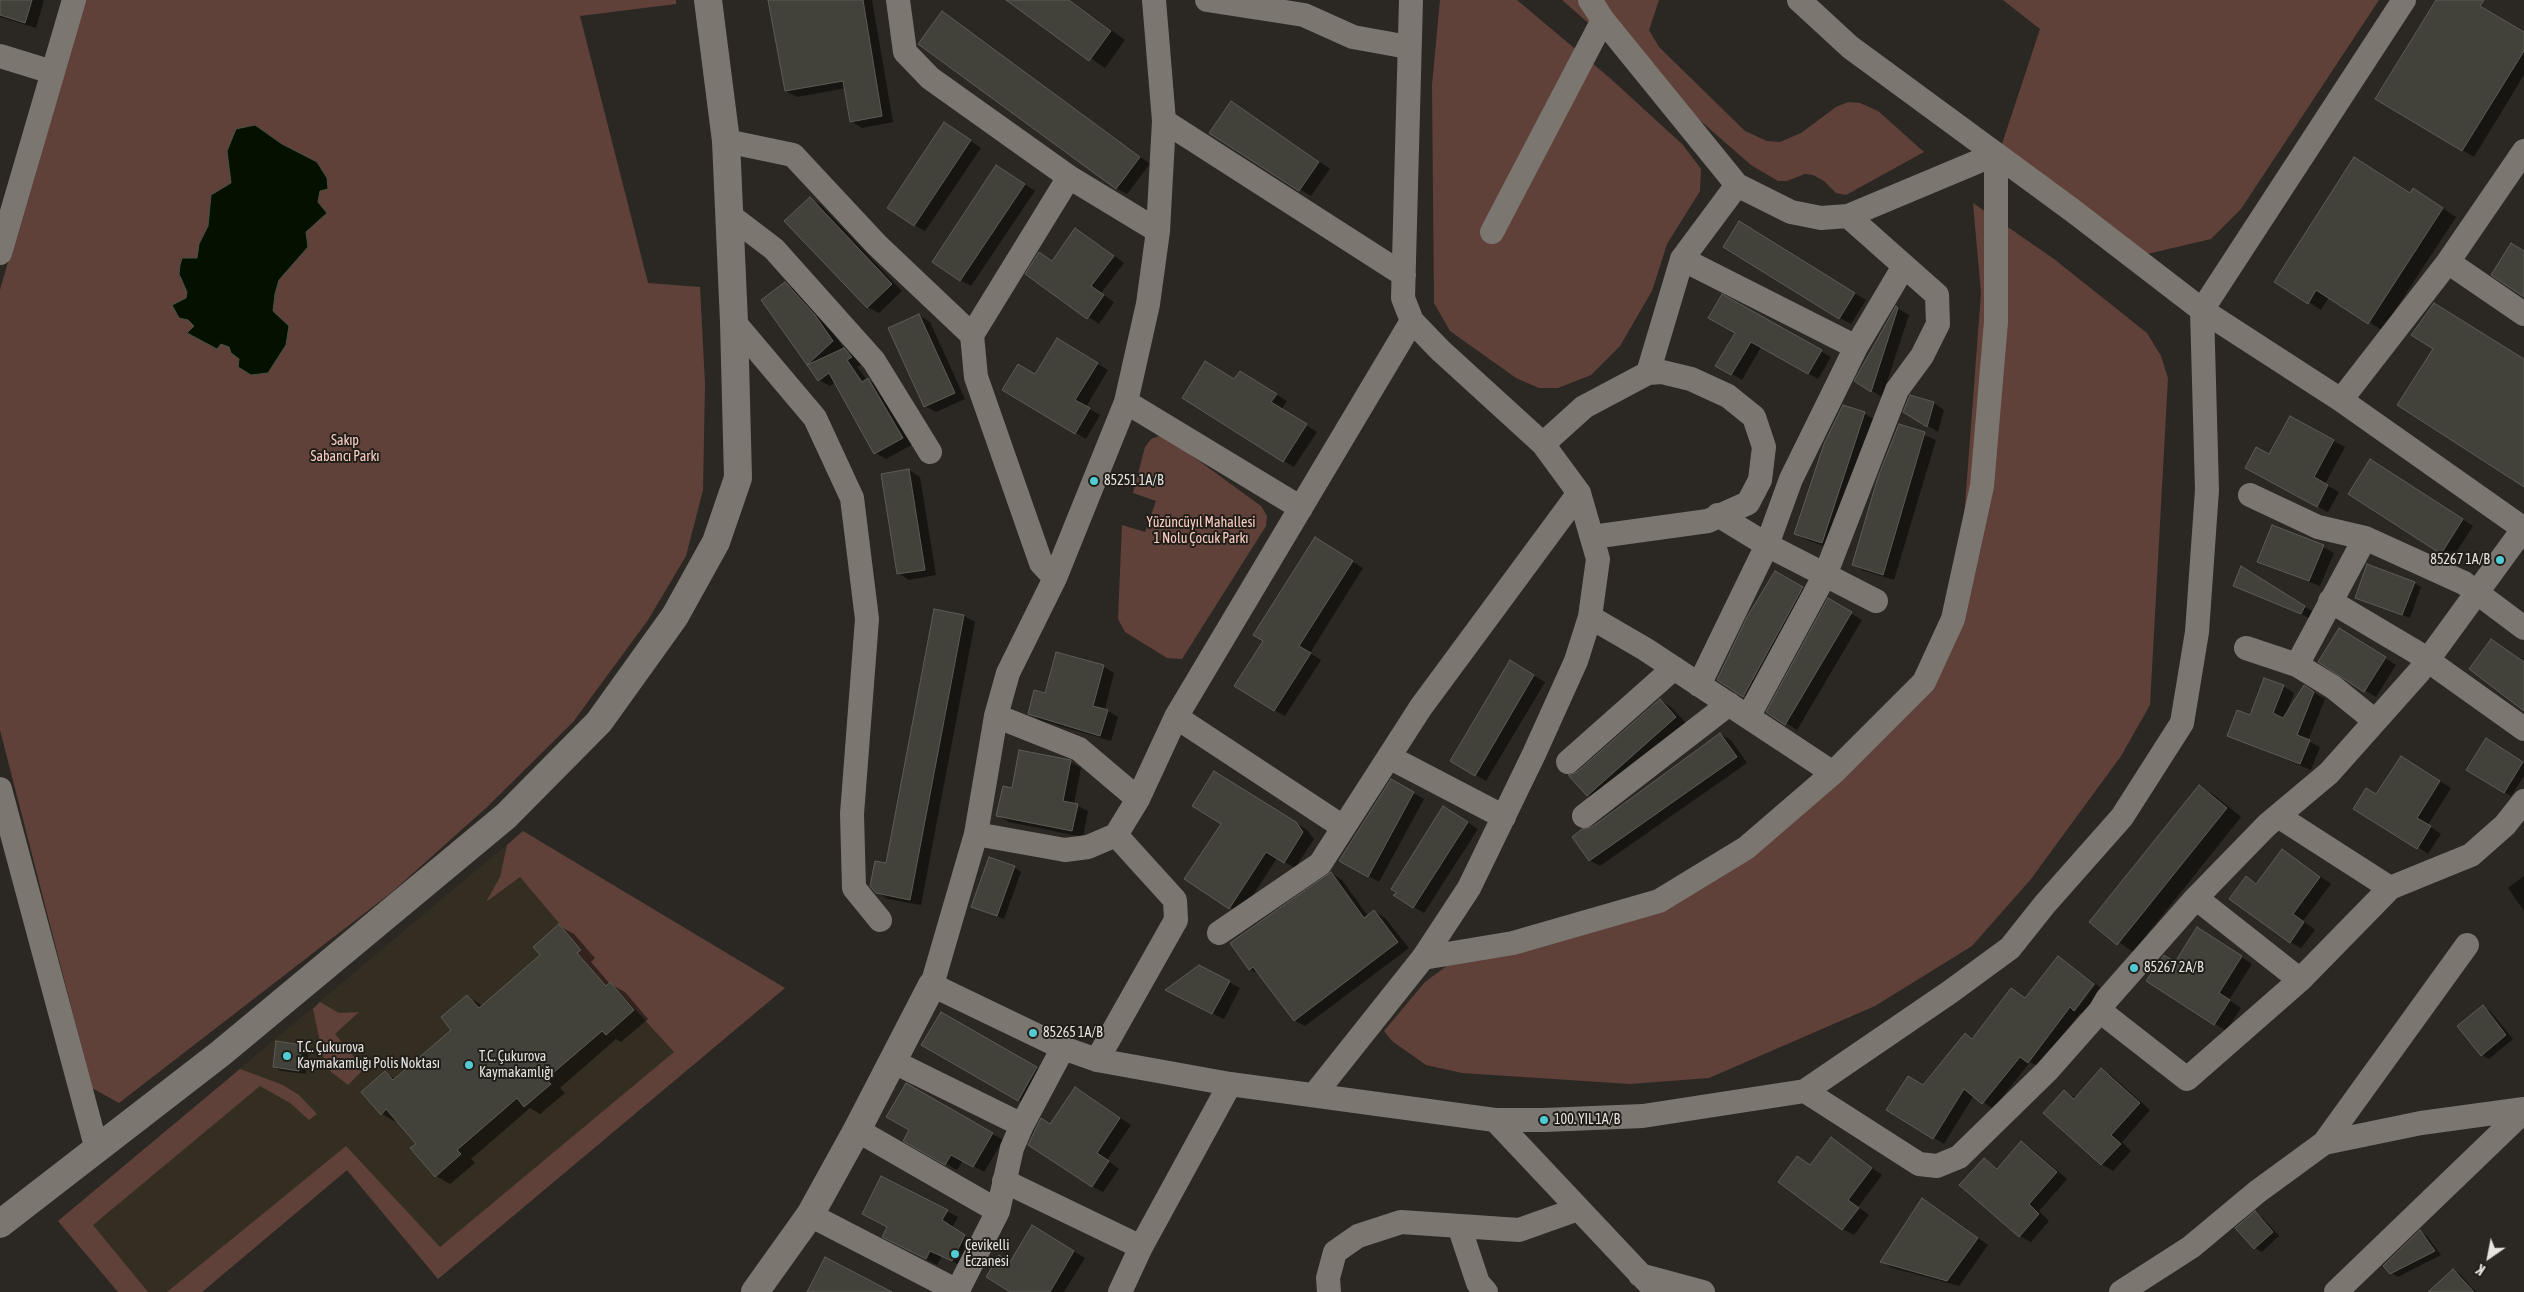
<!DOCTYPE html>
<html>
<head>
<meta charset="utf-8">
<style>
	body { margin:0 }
	#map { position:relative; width:2524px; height:1292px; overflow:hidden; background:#2b2823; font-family:"Asap Condensed",sans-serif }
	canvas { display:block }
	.north { position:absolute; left:2464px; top:1232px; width:50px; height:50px; -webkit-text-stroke:4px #211e19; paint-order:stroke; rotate:213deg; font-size:14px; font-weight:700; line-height:20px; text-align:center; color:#e6e4e0 }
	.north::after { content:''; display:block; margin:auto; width:18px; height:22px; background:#e6e4e0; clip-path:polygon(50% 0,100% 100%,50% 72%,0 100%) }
</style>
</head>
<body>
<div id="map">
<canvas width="2524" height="1292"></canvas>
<div class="north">K</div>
</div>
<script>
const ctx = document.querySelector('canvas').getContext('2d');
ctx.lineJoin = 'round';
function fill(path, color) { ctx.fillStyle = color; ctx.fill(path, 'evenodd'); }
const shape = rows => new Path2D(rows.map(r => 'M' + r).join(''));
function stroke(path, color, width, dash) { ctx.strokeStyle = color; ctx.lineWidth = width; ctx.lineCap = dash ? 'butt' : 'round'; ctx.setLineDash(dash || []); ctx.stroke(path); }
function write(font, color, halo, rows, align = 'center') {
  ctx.font = font + ' "Asap Condensed",sans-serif'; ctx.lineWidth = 4; ctx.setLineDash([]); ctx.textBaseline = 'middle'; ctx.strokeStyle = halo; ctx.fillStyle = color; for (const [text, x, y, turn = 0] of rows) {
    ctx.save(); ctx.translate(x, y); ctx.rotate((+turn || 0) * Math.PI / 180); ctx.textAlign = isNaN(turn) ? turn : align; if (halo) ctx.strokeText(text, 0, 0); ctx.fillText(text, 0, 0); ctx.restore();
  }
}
fill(shape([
	[523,831,785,988,438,1279,347,1171,202,1292,118,1292,58,1221]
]), '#332d22');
fill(shape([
	[83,0,676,0,676,4,580,16,648,283,700,287,705,384,703,490,686,556,648,620,573,722,486,808,392,892,119,1103,92,1088,0,730,0,290],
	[1440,0,1517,0,1611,79,1683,145,1701,169,1700,191,1667,244,1652,291,1620,346,1591,375,1558,388,1539,388,1516,378,1450,331,1434,303,1432,85],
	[1562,0,1659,0,1649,30,1659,47,1745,131,1767,141,1780,142,1801,133,1836,107,1848,102,1860,103,1878,111,1924,152,1846,195,1836,193,1824,181,1813,175,1805,174,1787,181,1778,181,1751,165],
	[2003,0,2379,0,2241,209,2211,239,2147,254,2001,147,2040,29],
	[1973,203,2054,259,2147,333,2161,356,2168,378,2150,705,2121,756,2031,879,1972,946,1875,1006,1709,1078,1630,1084,1462,1073,1426,1065,1392,1041,1384,1031,1425,982,1456,959,1703,878,1889,707,1923,664,1942,624,1962,545,1981,293],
	[1159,436,1169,439,1261,506,1267,516,1266,526,1182,659,1167,658,1125,632,1118,619,1122,525,1145,532,1156,501,1133,493,1145,447,1151,439],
	[523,831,785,988,438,1279,347,1170,202,1292,167,1292,346,1146,440,1247,674,1052,611,983,606,986,577,953,581,949,520,877,486,902,500,877,507,845],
	[320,1002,339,1013,359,1012,335,1034,364,1069,348,1085,330,1071,323,1056,313,1009],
	[240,1069,283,1085,299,1095,317,1114,309,1120,290,1103,260,1086,93,1225,148,1292,118,1292,58,1221]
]), '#604139');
const water = shape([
	[255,125,282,144,317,162,327,178,328,189,320,191,318,202,327,213,306,232,308,247,279,280,275,294,273,311,289,326,286,345,268,373,251,375,238,367,239,359,231,353,229,347,221,344,217,349,187,333,194,326,188,320,179,318,172,305,186,298,187,292,179,274,180,265,182,258,197,258,199,244,208,226,211,195,231,183,227,151,236,129,255,125]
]);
fill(water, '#051100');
stroke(water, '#485043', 1);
fill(shape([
	[0,0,44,0,36,28,0,17],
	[769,0,872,0,893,122,862,128,851,121,846,88,797,97,786,91],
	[1008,0,1070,0,1125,40,1105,68],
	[2438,0,2471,0,2524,33,2524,75,2474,157,2376,98],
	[942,12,1150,164,1127,194,1116,188],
	[1232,103,1330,169,1311,196,1210,133],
	[955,130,981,148,925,231,914,225],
	[1008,173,1035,191,971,286,960,280],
	[2411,194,2427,198,2456,217,2382,330,2329,297,2321,310,2276,281],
	[810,199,821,205,902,291,879,313,868,307,786,221],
	[1750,228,1866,300,1851,324,1840,318],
	[1076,229,1124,263,1101,293,1114,302,1099,324,1027,274,1053,262],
	[785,284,796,290,826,323,843,347,839,351,844,350,855,356,862,364,857,367,867,380,879,386,913,444,886,459,875,453,836,382,830,386,819,380,808,364],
	[1722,296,1831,357,1818,379,1761,347,1742,380,1717,365,1736,332],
	[1897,308,1909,315,1882,397,1856,381],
	[919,315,930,322,965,399,936,412,925,406],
	[1057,340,1108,370,1086,407,1100,415,1086,439,1004,390,1036,376],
	[1251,379,1287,401,1281,410,1317,432,1294,467,1183,398,1235,380],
	[1934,403,1944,410,1938,432,1905,412],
	[1864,413,1875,420,1833,549,1807,540,1796,534],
	[2290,417,2345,447,2325,484,2339,492,2328,512,2257,474],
	[1899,425,1936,440,1894,580,1864,571,1854,565],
	[2381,467,2473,526,2452,559,2441,553],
	[909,470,920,477,936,575,909,580,898,573],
	[1326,545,1363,568,1310,653,1321,660,1285,716,1274,710],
	[2323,547,2334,553,2320,586,2259,561],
	[1776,572,1813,594,1754,702,1718,679],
	[2252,574,2315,613,2312,619,2234,586],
	[2414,583,2421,587,2410,618,2356,597],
	[1828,600,1862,620,1797,730,1768,712],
	[935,610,964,616,975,622,921,905,888,899,877,892,887,865],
	[2351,636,2396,665,2376,697,2320,662],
	[1510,662,1545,682,1486,781,1452,761],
	[1103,666,1114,673,1105,709,1118,717,1111,741,1040,720,1029,713,1046,694],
	[2283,686,2294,693,2286,714,2304,687,2325,699,2308,741,2320,747,2311,770,2229,736],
	[1660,700,1671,707,1687,724,1598,801,1588,795,1578,773],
	[1720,734,1731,740,1747,763,1600,866,1589,860,1593,828],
	[2486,740,2524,763,2524,776,2511,796,2468,770],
	[1070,762,1081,768,1074,804,1088,811,1083,837,1009,822,998,816,1013,789],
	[2412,764,2451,788,2428,825,2441,834,2428,854,2418,847,2377,796],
	[1225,779,1307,830,1314,839,1295,868,1277,858,1241,914,1186,879,1222,823],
	[1391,781,1424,799,1379,882,1340,860],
	[2200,787,2214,795,2241,817,2133,952,2091,922],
	[1455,814,1478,829,1424,913,1414,907],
	[2282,850,2331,884,2303,921,2315,930,2301,948,2290,942,2246,878,2257,884],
	[1014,867,1021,872,1004,919,973,906],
	[1331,873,1342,880,1368,916,1374,911,1385,918,1409,948,1305,1026,1294,1020,1260,975,1250,969],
	[2524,876,2524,911,2508,888],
	[559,926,574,934,595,958,591,962,610,984,625,992,648,1019,621,1042,616,1039,560,1088,565,1093,540,1114,530,1108,471,1159,475,1163,450,1184,436,1176,418,1144,398,1121,396,1122,382,1114,385,1073,396,1079,453,1030,467,996,483,1006,542,955],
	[2208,935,2252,964,2229,1000,2241,1008,2226,1031,2148,981,2176,963],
	[2058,957,2094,983,2072,1011,2075,1011,2096,984,2104,991,2085,1015,2080,1013,2039,1067,2030,1062,1993,1109,1974,1095,1944,1144,1934,1138,1923,1087,1966,1034,1974,1039,2011,989,2026,998],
	[1229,982,1240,988,1224,1019,1177,996],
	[2483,1007,2490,1011,2513,1039,2489,1059,2482,1055],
	[941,1013,1047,1074,1029,1106,923,1045],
	[277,1043,302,1046,309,1050,306,1074,281,1071,274,1067],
	[2101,1070,2112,1076,2150,1110,2122,1142,2131,1151,2113,1171,2102,1164,2045,1113,2064,1091,2076,1098],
	[906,1085,1003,1140,984,1172,963,1160,957,1170,905,1140,911,1130],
	[1086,1095,1131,1125,1107,1160,1119,1169,1103,1192,1092,1186,1051,1125],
	[1831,1139,1882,1175,1858,1207,1869,1215,1854,1235,1843,1229,1797,1157,1811,1166],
	[2022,1143,2032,1149,2067,1179,2039,1211,2049,1221,2031,1242,2020,1236,1984,1159,1999,1169],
	[882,1178,958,1217,952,1228,975,1242,963,1267,942,1256,937,1265,895,1243,889,1227],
	[1933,1206,1988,1245,1959,1286,1893,1268,1882,1262],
	[2255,1213,2262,1217,2279,1236,2262,1252,2255,1248],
	[1033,1227,1085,1258,1064,1292,1012,1292,1011,1263],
	[2420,1232,2427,1236,2441,1255,2398,1277,2391,1273],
	[2453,1270,2460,1274,2476,1292,2436,1292]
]), '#0007');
const building = shape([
	[0,0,32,0,25,23,0,15,0,0],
	[768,0,863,0,882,116,850,122,843,81,785,91,768,0],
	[1006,0,1069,0,1111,31,1089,61,1006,0],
	[2436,0,2484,0,2480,6,2524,32,2524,51,2462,151,2375,99,2436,0],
	[942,11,1140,157,1116,189,918,44,942,11],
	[1231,101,1319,162,1299,191,1209,133,1231,101],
	[944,122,971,140,914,226,887,208,944,122],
	[2354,157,2410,193,2413,188,2443,208,2368,324,2316,290,2308,304,2274,282,2354,157],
	[996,165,1025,184,960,281,932,262,996,165],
	[810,197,892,284,867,308,784,221,810,197],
	[1739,221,1855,293,1839,319,1723,247,1739,221],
	[1075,228,1114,256,1091,286,1104,295,1087,319,1025,274,1039,252,1052,261,1075,228],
	[2511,243,2524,251,2524,297,2491,275,2511,243],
	[785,282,815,315,833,341,807,365,761,300,785,282],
	[1722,294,1822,350,1808,374,1751,342,1731,375,1715,366,1735,333,1708,318,1722,294],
	[2434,303,2524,359,2524,487,2397,405,2433,349,2411,335,2434,303],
	[1896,306,1898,308,1871,392,1854,381,1896,306],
	[919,314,955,393,924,407,888,328,919,314],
	[1057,338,1098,363,1075,400,1090,408,1075,434,1002,390,1018,364,1035,374,1057,338],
	[844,348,852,357,847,360,862,382,868,378,903,438,874,454,829,373,818,381,807,365,844,348],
	[1205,361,1234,379,1240,371,1277,394,1271,402,1307,424,1283,462,1182,398,1205,361],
	[1910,395,1934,402,1927,427,1903,412,1910,395],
	[1843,405,1865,412,1822,543,1794,534,1824,444,1843,405],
	[2290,416,2334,440,2314,477,2328,485,2317,507,2245,468,2256,447,2269,454,2290,416],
	[1899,424,1925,432,1883,575,1852,565,1878,477,1899,424],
	[2370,459,2463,519,2441,554,2348,494,2370,459],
	[909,469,925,570,897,574,881,474,909,469],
	[2272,525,2324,545,2309,581,2257,562,2272,525],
	[1315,537,1353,561,1299,646,1311,653,1274,711,1234,686,1263,641,1253,635,1315,537],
	[2367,564,2415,582,2402,615,2355,598,2367,564],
	[2241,566,2305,606,2301,614,2233,586,2241,566],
	[1775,571,1803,587,1743,697,1717,680,1747,617,1775,571],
	[1828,598,1852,612,1785,725,1766,712,1828,598],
	[934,609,964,615,910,900,876,893,870,886,875,861,886,863,934,609],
	[2339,628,2386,657,2364,692,2318,662,2339,628],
	[2491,639,2524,662,2524,711,2469,669,2491,639],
	[1056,652,1104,665,1093,706,1108,710,1100,736,1028,714,1034,690,1045,693,1056,652],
	[1510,660,1534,675,1475,776,1450,761,1510,660],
	[2264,678,2284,685,2273,713,2283,718,2304,685,2314,692,2297,735,2310,740,2300,764,2227,736,2237,710,2250,715,2264,678],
	[1660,699,1676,717,1587,796,1568,775,1577,772,1660,699],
	[1720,733,1737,757,1589,861,1572,837,1582,829,1592,827,1720,733],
	[2486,738,2523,762,2504,793,2466,770,2486,738],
	[1019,750,1071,760,1063,801,1078,804,1072,831,996,816,1003,786,1012,788,1019,750],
	[2401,756,2440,781,2417,818,2431,826,2417,849,2353,809,2366,788,2376,794,2401,756],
	[1214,771,1296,822,1303,832,1284,863,1266,852,1229,909,1184,879,1221,824,1192,806,1214,771],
	[1391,779,1414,792,1368,877,1339,861,1391,779],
	[2199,785,2227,808,2117,945,2089,922,2199,785],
	[1443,806,1468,822,1413,908,1393,895,1397,893,1391,889,1443,806],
	[2282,849,2320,877,2293,914,2304,922,2290,943,2229,899,2246,876,2256,884,2282,849],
	[989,857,1015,866,997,916,971,907,989,857],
	[1331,872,1364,918,1374,910,1398,942,1294,1021,1253,967,1249,970,1230,943,1331,872],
	[559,924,581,950,577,953,606,986,610,982,634,1010,606,1035,602,1031,546,1079,551,1084,524,1107,517,1098,457,1150,461,1154,435,1177,410,1148,416,1144,386,1109,381,1115,361,1092,385,1071,393,1080,451,1030,441,1017,467,995,479,1008,540,955,533,947,559,924],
	[2197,927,2242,956,2219,993,2230,1000,2214,1025,2146,981,2164,955,2175,962,2197,927],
	[2058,956,2094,984,2074,1011,2070,1007,2028,1063,2020,1057,1982,1104,1964,1089,1933,1139,1886,1110,1908,1076,1923,1085,1965,1033,1972,1039,2011,988,2025,998,2058,956],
	[1199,965,1230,981,1212,1014,1165,990,1199,965],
	[2483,1005,2506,1035,2481,1056,2457,1026,2483,1005],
	[941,1012,1037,1067,1018,1101,921,1045,941,1012],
	[276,1041,302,1045,299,1071,273,1067,276,1041],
	[2101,1068,2140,1103,2111,1135,2121,1144,2101,1165,2043,1113,2064,1090,2074,1099,2101,1068],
	[906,1083,993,1133,973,1167,951,1155,945,1165,903,1141,909,1130,886,1117,906,1083],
	[1075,1087,1120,1118,1097,1153,1109,1161,1092,1187,1028,1145,1041,1118,1050,1124,1075,1087],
	[1831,1137,1872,1168,1848,1200,1859,1208,1842,1230,1778,1182,1797,1156,1810,1165,1831,1137],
	[2021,1141,2057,1172,2029,1204,2039,1214,2019,1237,1959,1185,1984,1158,1997,1169,2021,1141],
	[881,1176,948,1210,942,1220,965,1235,952,1261,930,1251,926,1259,882,1237,887,1227,862,1214,881,1176],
	[1922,1198,1978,1238,1947,1281,1880,1262,1922,1198],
	[2255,1211,2273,1232,2254,1249,2235,1228,2255,1211],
	[1032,1225,1074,1251,1050,1292,1010,1292,986,1277,999,1255,1010,1262,1032,1225],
	[2420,1230,2435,1251,2390,1274,2383,1266,2420,1230],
	[825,1257,892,1292,807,1292,825,1257],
	[2453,1269,2474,1292,2428,1292,2453,1269]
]);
fill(building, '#42423b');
stroke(building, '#5c5c55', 1);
stroke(shape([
	[898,0,905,52,930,78,1069,177,1158,231],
	[1154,0,1164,121,1158,231,1148,304,1126,402,1055,578,1008,673,996,716,976,834,932,985,1063,1048,1097,1060,1230,1084,1495,1120,1544,1120,1643,1116,1805,1091,1950,992,2010,948,2045,904,2122,817,2182,723,2197,632,2207,490,2202,310,2404,0],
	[1207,0,1304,15,1353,37,1408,47],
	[1590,0,1603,20,1737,185],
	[1799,0,1850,47,2072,210,2202,310,2341,400,2524,529],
	[0,56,52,72],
	[1164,121,1404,275],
	[726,141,793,155,877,245,972,335],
	[2524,151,2448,262,2524,314],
	[728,214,774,249,874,361,930,452],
	[1492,232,1603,20],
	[0,253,74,0],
	[1682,259,1856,347],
	[734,322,815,418,852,498,867,619,852,814,854,888,880,920],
	[2341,400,2448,262],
	[1126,402,1301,508],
	[1543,444,1584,407,1648,373,1662,372,1691,379,1728,396,1754,417,1764,447,1760,480,1748,503,1708,521,1592,537],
	[2250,495,2318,527,2365,538,2464,583,2524,628],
	[1718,515,1767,545,1876,601],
	[1055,578,1041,563,976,377,972,335,1069,177],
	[2330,601,2416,652,2524,729],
	[1590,617,1645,649,1833,773],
	[2246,648,2297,665,2333,687,2375,721],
	[2297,665,2365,538],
	[1699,685,1767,545,1791,479,1856,347,1904,266],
	[996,716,1079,749,1138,799],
	[1176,717,1343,827],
	[1748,717,1826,573,1897,390,1922,356,1938,324,1937,295,1848,216],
	[1389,757,1504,817],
	[1568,762,1674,668],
	[0,789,97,1150],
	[1584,816,1729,704],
	[2278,816,2390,888],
	[976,834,1065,850,1088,847,1116,835,1138,799,1176,717,1412,321],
	[2196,898,2300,980],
	[1219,933,1320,864,1421,707,1579,493],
	[1423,958,1513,943,1659,901,1746,848,1833,773,1924,682,1953,619,1982,486,1996,322,1996,154,1848,216,1821,218,1791,212,1737,185,1682,259,1648,373],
	[2100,1011,2187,1079,2300,980,2390,888,2471,855,2505,825,2524,801],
	[1097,1060,1176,920,1175,900,1116,835],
	[892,1061,1022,1125],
	[1805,1091,1919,1164,1937,1166,1959,1157,2047,1071,2100,1011,2107,999,2196,898,2267,825,2329,773,2419,672,2524,528],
	[1314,1095,1423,958,1469,888,1534,754,1576,661,1590,617,1598,559,1579,493,1543,444,1440,350,1412,321,1403,298,1411,0],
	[1495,1120,1657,1292],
	[857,1130,998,1211],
	[2324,1143,2467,945],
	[1004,1181,1141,1247],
	[810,1215,959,1292],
	[1459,1226,1478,1283,1486,1292],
	[1640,1275,1703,1292],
	[957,1292,998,1211,1012,1148,1022,1125,1063,1048],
	[1120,1292,1141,1247,1230,1084],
	[1329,1292,1328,1278,1335,1252,1358,1236,1401,1222,1519,1230,1578,1209],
	[2121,1292,2191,1247,2257,1192,2324,1143,2421,1123,2524,1109],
	[2336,1292,2524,1111]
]), '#7b7770', 24);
stroke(shape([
	[0,1224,221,1053,506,816,599,722,675,616,716,542,738,478,734,322,726,141,708,0],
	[755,1292,810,1215,857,1130,932,985]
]), '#7b7770', 28);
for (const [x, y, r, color] of [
	[1094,481,5,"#51ccd4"],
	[2500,560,5,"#51ccd4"],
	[2134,968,5,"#51ccd4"],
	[1033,1033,5,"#51ccd4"],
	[287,1056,5,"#51ccd4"],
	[469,1065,5,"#51ccd4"],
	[1544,1120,5,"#51ccd4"],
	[955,1254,5,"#51ccd4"]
]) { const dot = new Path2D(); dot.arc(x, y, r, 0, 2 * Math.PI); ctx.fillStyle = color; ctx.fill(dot); stroke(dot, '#211e19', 2); }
write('14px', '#facdc2', '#211e19', [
	["Sakıp",345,441],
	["Sabancı Parkı",345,457],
	["Yüzüncüyıl Mahallesi",1201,523],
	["1 Nolu Çocuk Parkı",1201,539]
]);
write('14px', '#e6e4e0', '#211e19', [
	["85251 1A/B",1104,481],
	["85267 1A/B",2490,560,"right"],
	["85267 2A/B",2144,968],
	["85265 1A/B",1043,1033],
	["T.C. Çukurova",297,1048],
	["Kaymakamlığı Polis Noktası",297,1064],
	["T.C. Çukurova",479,1057],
	["Kaymakamlığı",479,1073],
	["100. YIL 1A/B",1554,1120],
	["Çevikelli",965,1246],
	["Eczanesi",965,1262]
], 'left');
</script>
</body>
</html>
